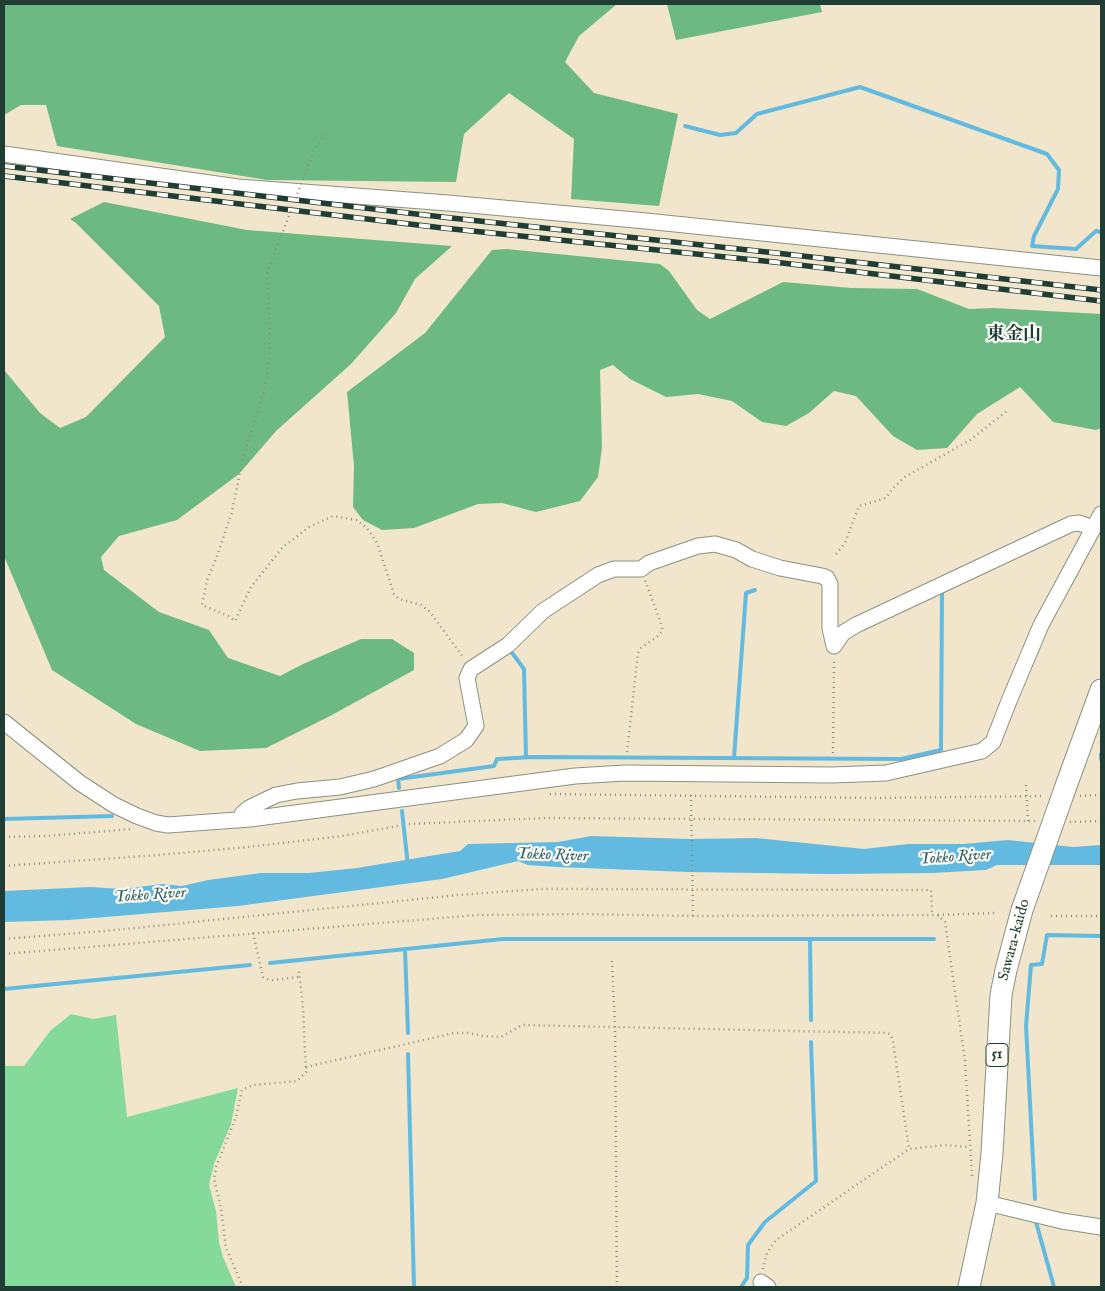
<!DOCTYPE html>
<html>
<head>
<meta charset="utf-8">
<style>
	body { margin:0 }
	#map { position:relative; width:1105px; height:1291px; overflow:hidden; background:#f1e6cb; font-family:"IM FELL English",serif }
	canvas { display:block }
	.frame { position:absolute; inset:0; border:5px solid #1f3d34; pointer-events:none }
</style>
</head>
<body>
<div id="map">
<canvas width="1105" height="1291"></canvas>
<div class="frame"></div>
</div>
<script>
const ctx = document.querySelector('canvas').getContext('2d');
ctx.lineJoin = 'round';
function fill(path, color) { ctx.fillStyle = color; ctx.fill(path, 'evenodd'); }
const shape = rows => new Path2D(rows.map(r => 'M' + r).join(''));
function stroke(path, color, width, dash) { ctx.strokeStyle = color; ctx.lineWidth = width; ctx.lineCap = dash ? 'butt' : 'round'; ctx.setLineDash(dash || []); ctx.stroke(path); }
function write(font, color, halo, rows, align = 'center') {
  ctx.font = font + ' "IM FELL English","Noto Serif JP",serif'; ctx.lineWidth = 4.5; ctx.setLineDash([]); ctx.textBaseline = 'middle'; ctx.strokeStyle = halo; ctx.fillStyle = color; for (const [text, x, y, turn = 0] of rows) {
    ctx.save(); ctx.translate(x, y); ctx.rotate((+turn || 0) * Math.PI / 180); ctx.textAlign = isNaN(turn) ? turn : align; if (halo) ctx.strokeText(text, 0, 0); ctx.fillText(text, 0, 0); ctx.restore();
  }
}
fill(shape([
	[71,1014,93,1019,116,1015,127,1117,238,1088,231,1124,214,1164,209,1185,216,1211,219,1242,223,1257,236,1287,4,1287,4,1066,24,1066,50,1031]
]), '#85d99b');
fill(shape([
	[4,4,617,4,579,36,565,62,594,93,678,114,659,206,571,199,574,139,509,93,464,134,456,182,267,180,57,146,46,105,21,105,4,115],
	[667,4,820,4,822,12,676,40],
	[104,202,247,230,452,246,415,279,396,313,351,364,276,431,239,474,177,520,119,536,101,557,104,570,159,612,209,630,228,658,280,676,303,664,361,639,392,639,414,653,414,670,330,716,266,748,200,751,136,724,52,670,4,556,4,370,40,413,60,428,86,417,165,337,159,306,76,223,70,219],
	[506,249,660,264,669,271,697,310,710,319,783,282,851,288,917,289,969,309,994,308,1101,314,1101,428,1096,430,1053,422,1020,387,977,414,947,448,917,450,893,436,856,396,834,391,809,413,786,426,762,422,732,401,698,394,666,397,630,379,613,365,600,370,602,448,598,477,580,501,536,512,502,503,478,504,414,528,382,530,363,520,353,507,354,466,347,392,425,333,492,250]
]), '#6cb983');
fill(shape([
	[591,836,691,839,756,838,864,849,908,844,963,844,1008,840,1073,847,1101,845,1101,865,997,865,986,870,932,873,831,874,687,872,557,867,528,865,518,861,442,879,238,906,69,920,4,922,4,891,90,887,123,889,162,884,182,886,208,880,261,873,309,873,357,868,460,851,468,844,558,842]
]), '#63bae0');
stroke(shape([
	[685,126,720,135,736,133,757,114,860,87,1047,154,1059,170,1058,189,1034,236,1032,246,1076,249,1096,231,1101,232],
	[510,650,524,669,526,757],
	[1101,754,1101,759],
	[734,758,746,593,755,590],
	[399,788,398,779,494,766,497,759,533,757,901,759,941,750,942,591],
	[402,811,408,866],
	[4,819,112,816],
	[810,939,811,1020],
	[405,949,408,1033],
	[270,963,503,939,934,939],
	[4,989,250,965],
	[408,1054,414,1287],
	[1035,1199,1026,1026,1031,965,1042,964,1047,935,1101,936],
	[1036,1222,1054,1287],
	[741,1287,747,1278,748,1245,765,1222,816,1181,811,1042]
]), '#63bae0', 4);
const minor = shape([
	[4,154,238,187,448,203,646,221,1101,268],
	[4,722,80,783,114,805,137,816,156,823,168,825,250,819,575,776,625,773,832,775,886,773,982,751,993,742,1009,701,1041,625,1101,514],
	[240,820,242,814,249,808,276,795,297,791,340,787,374,779,440,756,466,740,476,726,467,678,471,669,508,645,543,611,598,575,614,569,641,569,649,563,698,546,715,544,736,550,752,559,780,568,822,576,827,578,830,584,830,628,834,646,843,633,856,625,1071,524,1079,523,1093,528],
	[987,1203,1062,1221,1101,1227],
	[761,1282,768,1287]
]);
const highway = shape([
	[1066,786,1101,690],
	[969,1287,987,1203,992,1153,1001,995,1006,970,1022,910]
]);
stroke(minor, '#889280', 17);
stroke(highway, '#889280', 23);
stroke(shape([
	[267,273,270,327,269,361,264,392,243,457,232,512,216,559,207,580,202,605,228,616,235,621,251,587,282,548,309,527,333,516,357,520,367,528,377,543,394,594,399,599,421,605,430,612,463,657],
	[836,554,845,543,859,506,886,498,892,489,905,477,970,440,1007,411],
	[627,752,638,653,641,648,658,636,662,631,662,626,645,580],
	[833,753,834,660],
	[1026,785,1028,821],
	[550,794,872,798,1045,796],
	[691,795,693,916],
	[1080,796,1101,795],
	[1070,822,1101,821],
	[409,824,545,818,1037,821],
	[4,837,46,836,132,829],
	[4,866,158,855,248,847,342,836,398,826],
	[938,915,994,913],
	[1051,916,1101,916],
	[253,933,263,977,266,979,273,980,298,977],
	[4,939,116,930,458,895,540,889,931,890,932,915],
	[4,954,478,915,582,914,693,916,938,915,945,922,965,1061,972,1176],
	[612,961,615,1027,617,1287],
	[306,1067,454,1033,468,1033,483,1036,501,1037,522,1025,888,1033,891,1035,893,1042,909,1149],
	[763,1269,767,1253,776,1240,909,1149,944,1145,969,1147],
	[243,1287,226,1248,221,1208,214,1179,216,1167,236,1117,242,1090,253,1085,297,1081,306,1072,303,1008,299,971]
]), '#889280', 2.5, [1, 4]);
stroke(minor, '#fff', 15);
stroke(highway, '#fff', 21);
const rail = shape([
	[4,166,442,217,776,253,1101,290],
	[4,176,443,228,774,262,1101,301]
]);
stroke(rail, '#1f3d34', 5.5);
stroke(rail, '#fdfcf7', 4, [11]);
const highwayBridge = shape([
	[1022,910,1066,786]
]);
stroke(highwayBridge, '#889280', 23, []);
stroke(shape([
	[267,273,315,148,326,132]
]), '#889280', 2.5, [1, 4]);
stroke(highwayBridge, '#fff', 21);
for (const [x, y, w] of [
	[997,1055,22]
]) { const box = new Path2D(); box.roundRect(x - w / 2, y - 11.5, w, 23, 4); ctx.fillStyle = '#fdfcf7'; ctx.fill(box); stroke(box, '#1f3d34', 1); }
write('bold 14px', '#1f3d34', null, [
	["51",997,1055]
]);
write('15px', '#1f3d34', '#fdfcf7', [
	["Sawara-kaido",1015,940,-75]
]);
write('italic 16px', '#336268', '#fdfcf7', [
	["Tokko River",552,856,2],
	["Tokko River",955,858,-4],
	["Tokko River",150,896,-4]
]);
write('bold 18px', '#1f3d34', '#fdfcf7', [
	["東金山",1014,335]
]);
</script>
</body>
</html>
